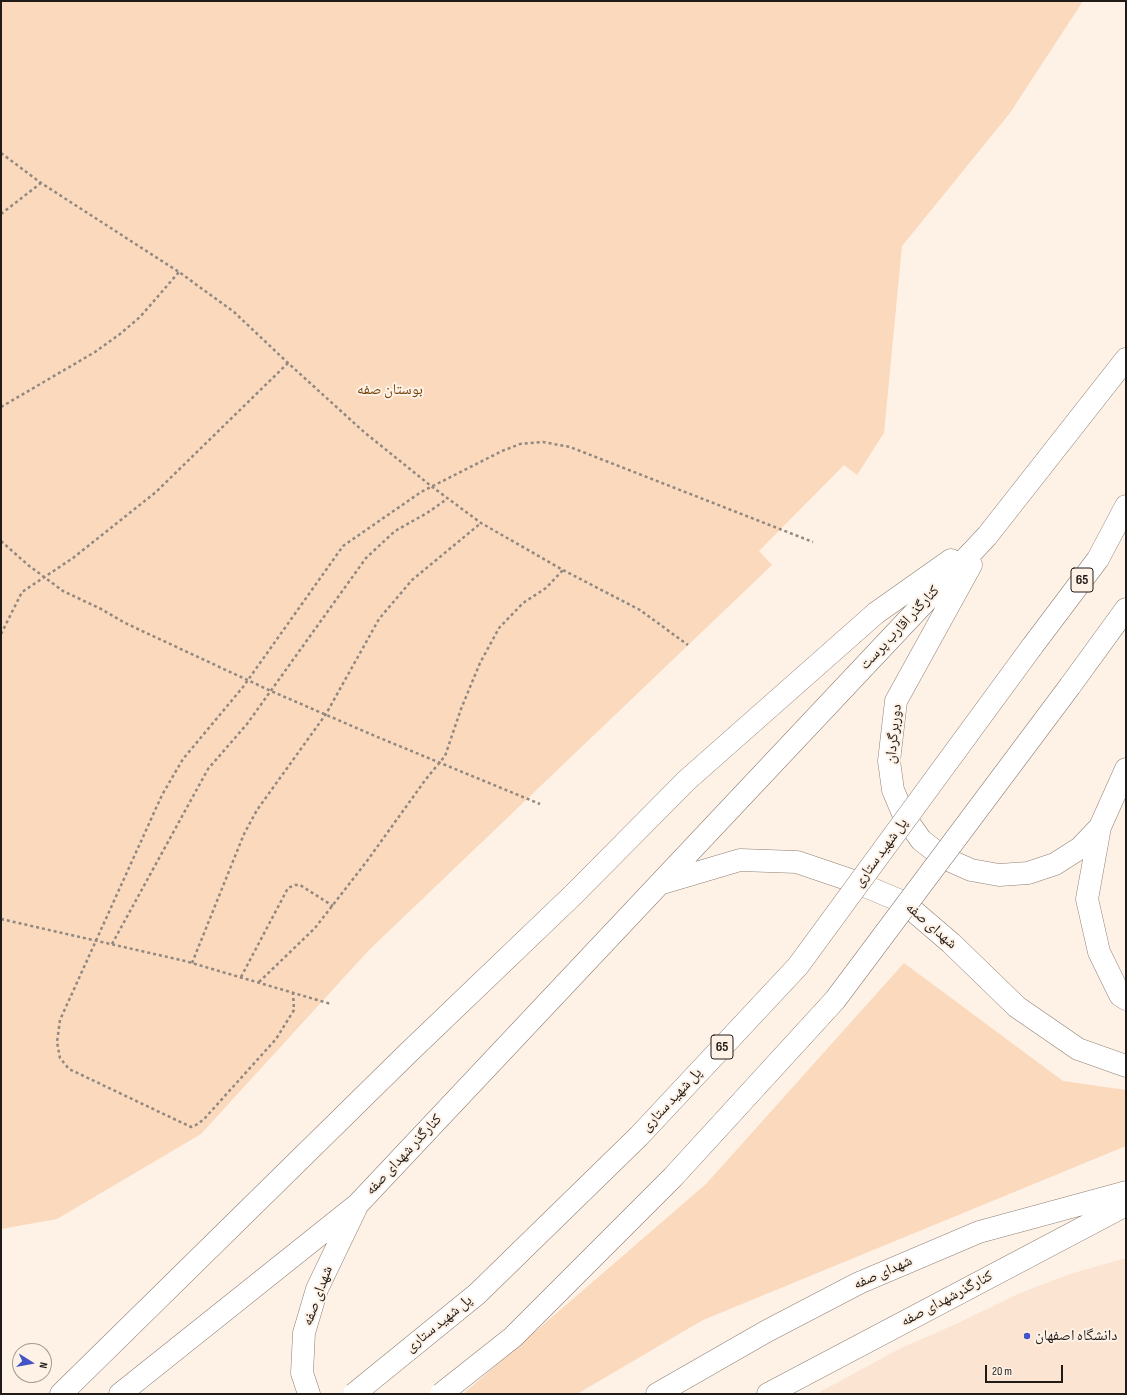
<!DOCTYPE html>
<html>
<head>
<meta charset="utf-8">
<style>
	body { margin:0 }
	#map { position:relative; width:1127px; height:1395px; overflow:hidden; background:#fef1e6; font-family:"Sofia Sans Condensed",sans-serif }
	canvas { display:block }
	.frame { position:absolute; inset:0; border:2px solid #201b16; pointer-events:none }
	.north { position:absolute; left:12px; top:1343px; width:40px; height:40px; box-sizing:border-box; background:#fef1e6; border:1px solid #a59b93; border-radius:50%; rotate:101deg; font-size:11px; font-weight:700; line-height:16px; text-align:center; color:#201b16 }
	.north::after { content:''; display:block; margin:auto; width:14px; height:18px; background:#4454c8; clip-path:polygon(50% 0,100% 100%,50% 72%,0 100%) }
	.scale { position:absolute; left:985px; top:1365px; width:78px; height:18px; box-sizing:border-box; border:2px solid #201b16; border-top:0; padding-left:5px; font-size:12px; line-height:14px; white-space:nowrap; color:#201b16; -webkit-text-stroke:3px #fef1e6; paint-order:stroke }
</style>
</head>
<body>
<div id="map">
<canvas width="1127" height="1395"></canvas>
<div class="frame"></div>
<div class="north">N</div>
<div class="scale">20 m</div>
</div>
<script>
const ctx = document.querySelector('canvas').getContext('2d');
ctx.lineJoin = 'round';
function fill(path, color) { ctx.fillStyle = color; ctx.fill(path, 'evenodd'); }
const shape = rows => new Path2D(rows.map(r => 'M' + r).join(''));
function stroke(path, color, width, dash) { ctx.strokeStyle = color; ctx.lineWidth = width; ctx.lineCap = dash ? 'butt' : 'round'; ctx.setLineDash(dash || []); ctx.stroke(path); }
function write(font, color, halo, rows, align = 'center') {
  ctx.font = font + ' "Sofia Sans Condensed","Noto Naskh Arabic",sans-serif'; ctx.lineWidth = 4; ctx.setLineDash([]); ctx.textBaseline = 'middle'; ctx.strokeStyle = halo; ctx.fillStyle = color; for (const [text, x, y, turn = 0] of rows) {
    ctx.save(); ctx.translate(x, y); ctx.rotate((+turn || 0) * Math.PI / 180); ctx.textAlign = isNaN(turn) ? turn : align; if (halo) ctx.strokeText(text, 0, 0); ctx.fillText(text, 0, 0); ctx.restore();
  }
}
fill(shape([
	[1126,1258,1126,1394,816,1394,901,1348,956,1324,1020,1293,1070,1274]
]), '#fbe5d2');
fill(shape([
	[1,1,1083,1,1010,113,902,246,884,433,857,475,844,465,759,551,772,565,369,950,201,1134,57,1219,1,1229],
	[904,963,1063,1081,1126,1090,1126,1146,703,1320,577,1394,463,1394,706,1184]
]), '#fbd9bd');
const secondary = shape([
	[971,565,896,701,889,761,893,790,904,816,921,840,944,858,971,870,999,875,1028,873,1055,864,1080,848,1100,827],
	[1126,769,1100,827,1087,899,1099,952,1120,995,1126,999],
	[659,884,740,860,797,862,853,881,903,902,951,943,1017,1007,1078,1049,1126,1066],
	[61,1394,407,1054,574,894,687,780,876,613,951,560],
	[120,1394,358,1204,987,536,1126,359],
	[309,1394,302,1373,304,1333,317,1289,356,1208],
	[657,1394,767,1331,859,1283,979,1232,1126,1192],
	[768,1394,1126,1205]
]);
const trunk = shape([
	[1031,648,1098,559,1126,506],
	[1070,686,1126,609]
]);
stroke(secondary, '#8e7f73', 23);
stroke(trunk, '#8e7f73', 23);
stroke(shape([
	[1,153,41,183,179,272,234,312,288,363,364,432,431,486,481,523,563,570,640,610,688,645],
	[1,214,41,183],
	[1,407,95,352,120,334,140,317,179,272],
	[1,541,28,565,63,591,101,609,125,623,271,691,375,736,540,804],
	[1,634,22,592,73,558,156,492,288,363],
	[1,919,185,961,331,1004],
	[112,944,208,769,247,724,366,558,395,531,427,513,447,499],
	[192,963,244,834,257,810,326,714,379,619,412,580,481,523],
	[241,977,288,888,295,885,300,885,333,906],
	[259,982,315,928,367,861,426,779,445,756,461,709,480,663,499,628,523,603,546,588,563,570],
	[293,992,294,1010,276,1039,205,1118,198,1124,191,1127,69,1069,60,1058,57,1042,60,1020,162,795,183,759,243,687,343,546,421,492,502,451,520,444,543,442,570,447,813,542]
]), '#918880', 2.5, [3, 3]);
stroke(secondary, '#fff', 22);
stroke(trunk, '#fff', 22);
const trunkBridge = shape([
	[354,1394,477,1294,639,1136,798,966,1031,648],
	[441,1394,513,1337,673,1177,835,1000,1070,686]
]);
stroke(trunkBridge, '#8e7f73', 23, []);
stroke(trunkBridge, '#fff', 22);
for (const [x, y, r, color] of [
	[1027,1336,4,"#4454c8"]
]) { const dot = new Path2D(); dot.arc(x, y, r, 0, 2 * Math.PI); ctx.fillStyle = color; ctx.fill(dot); stroke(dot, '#fef1e6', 1.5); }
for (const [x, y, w] of [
	[1082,580,22],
	[722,1047,22]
]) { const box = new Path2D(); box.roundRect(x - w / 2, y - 12, w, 24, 3); ctx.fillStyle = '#fef1e6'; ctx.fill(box); stroke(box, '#201b16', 1); }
write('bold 14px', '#201b16', null, [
	["65",1082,580],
	["65",722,1047]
]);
write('15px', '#744309', '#fef1e6', [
	["بوستان صفه",390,390]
]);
write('15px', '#201b16', '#fef1e6', [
	["کنارگذر اقارب پرست",900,628,-47],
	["دوربرگردان",894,734,-84],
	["پل شهید ستاری",881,853,-54],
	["شهدای صفه",931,926,41],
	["پل شهید ستاری",672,1100,-47],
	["کنارگذر شهدای صفه",404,1155,-47],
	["شهدای صفه",883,1273,-24],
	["شهدای صفه",318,1296,-70],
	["کنارگذرشهدای صفه",947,1299,-28],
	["پل شهید ستاری",439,1324,-39]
]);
write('15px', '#201b16', '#fef1e6', [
	["دانشگاه اصفهان",1035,1336]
], 'left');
</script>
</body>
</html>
